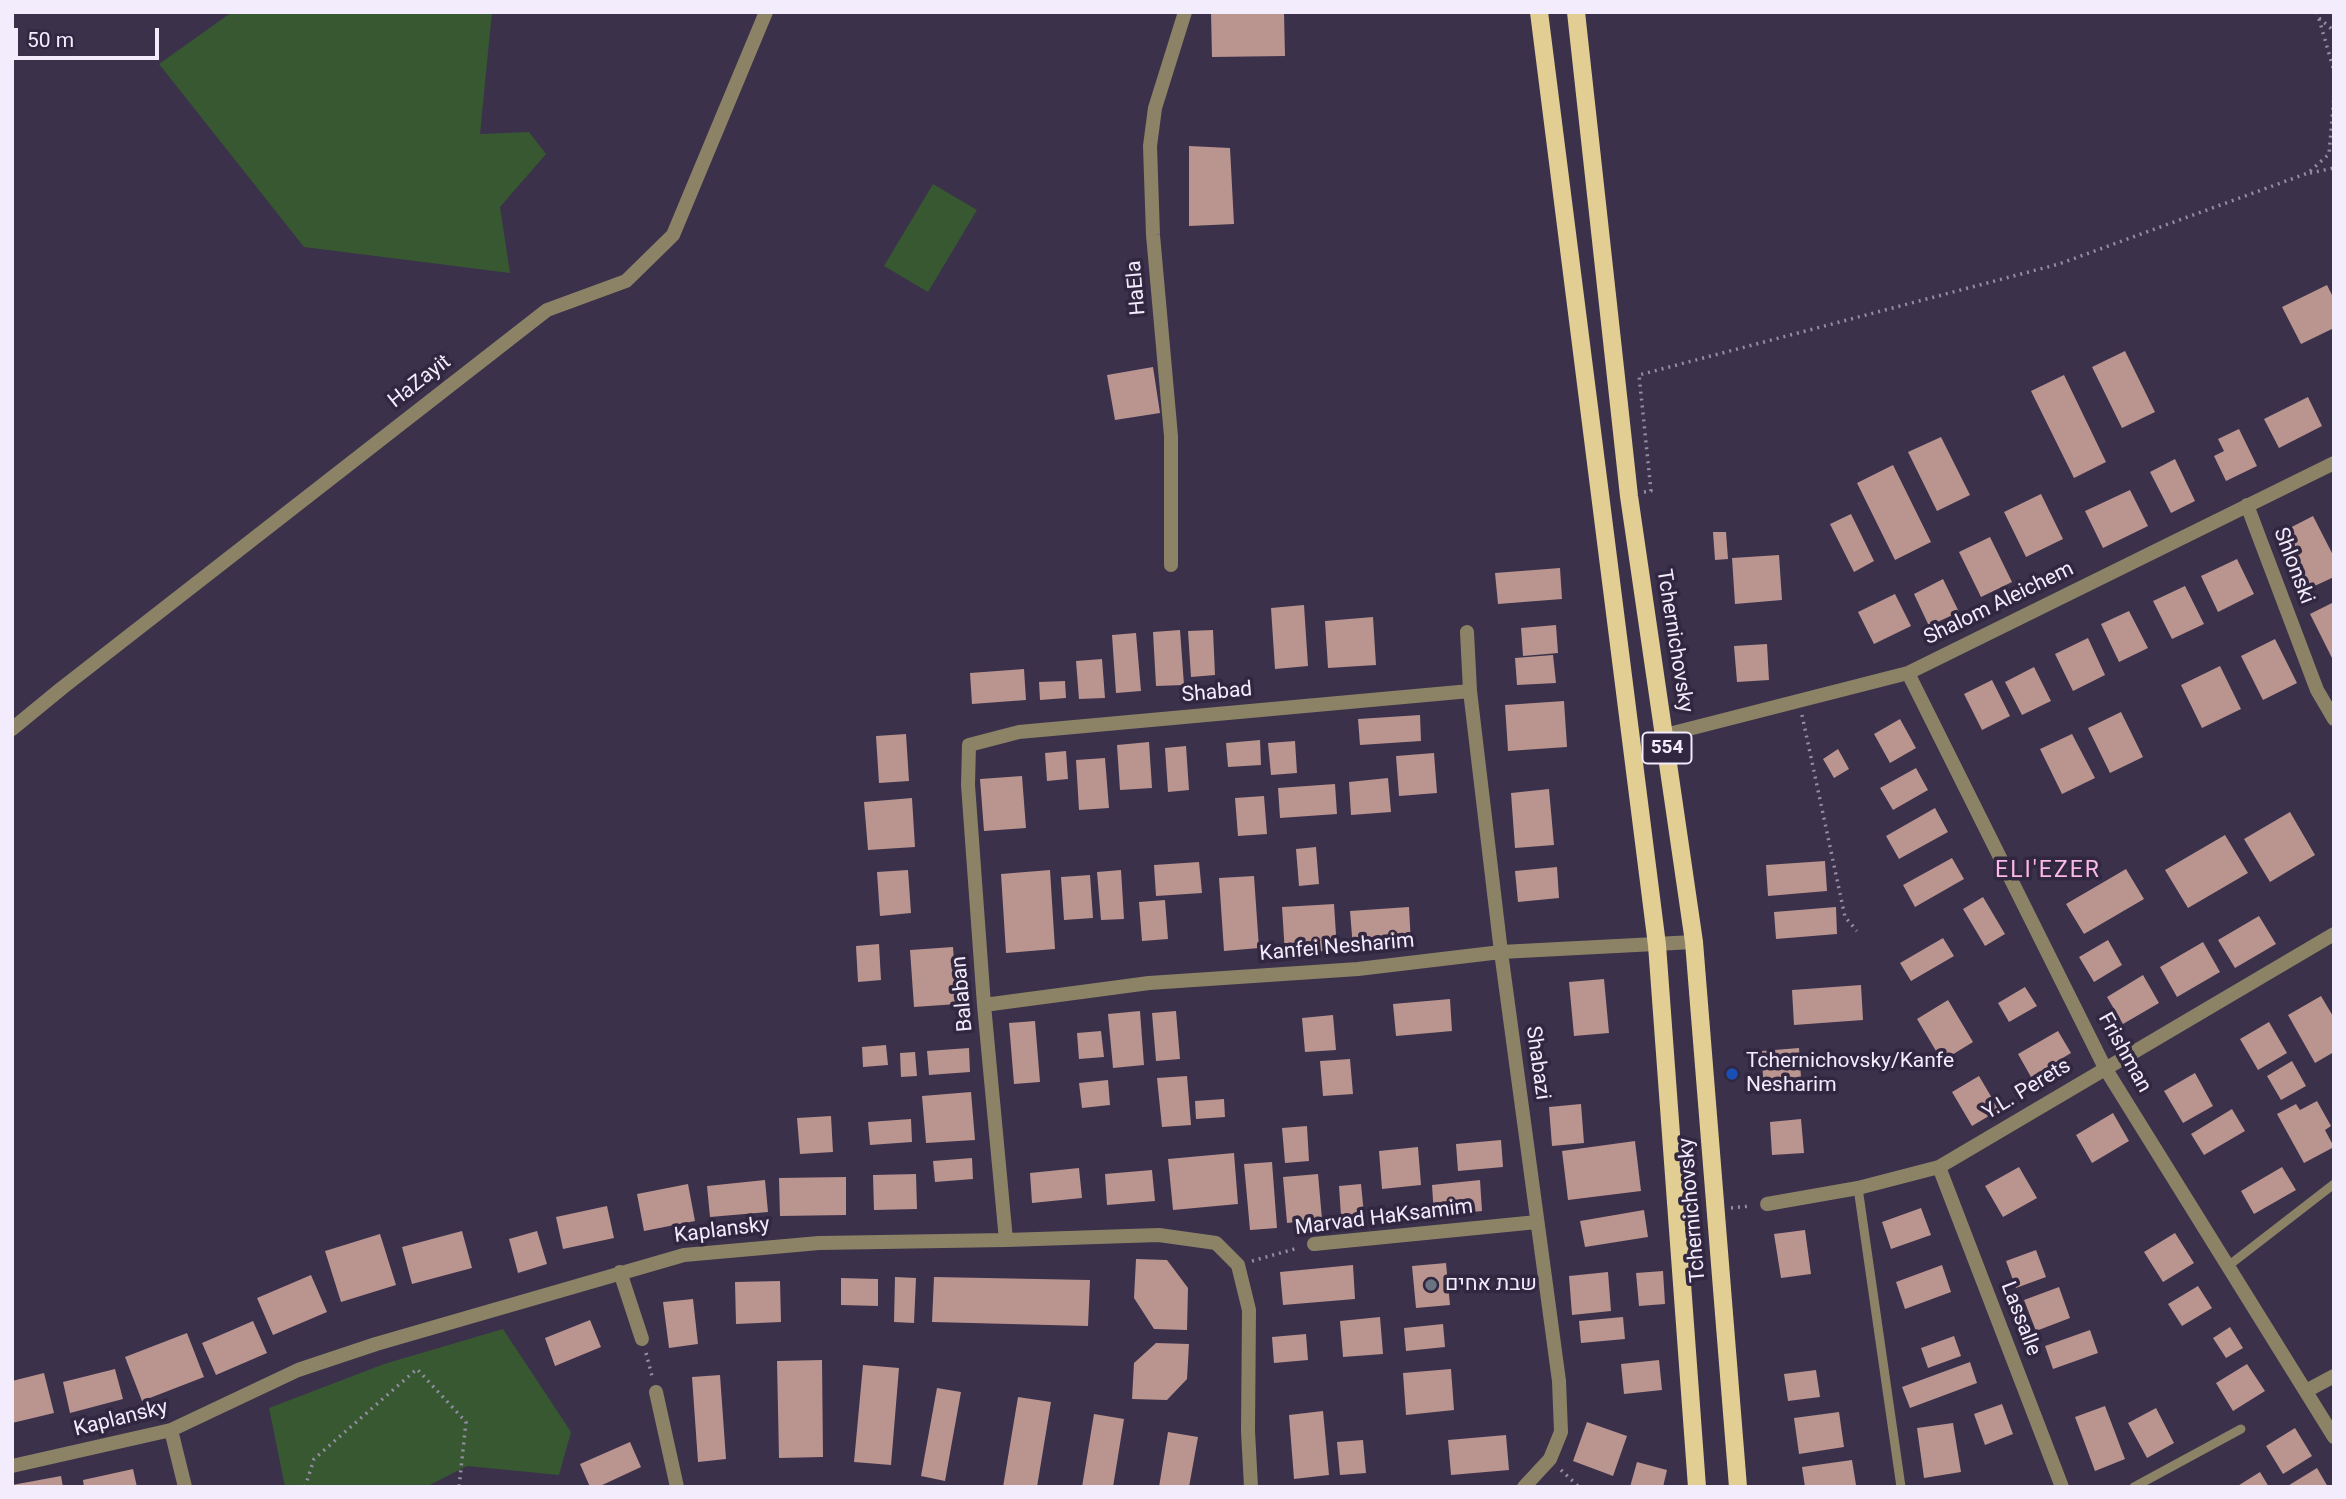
<!DOCTYPE html>
<html>
<head>
<meta charset="utf-8">
<style>
	body { margin:0 }
	#map { position:relative; width:2346px; height:1499px; overflow:hidden; background:#3b314b; font-family:Roboto,sans-serif }
	canvas { display:block }
	.frame { position:absolute; inset:0; border:14px solid #f2ecfd; pointer-events:none }
	.scale { position:absolute; left:14px; top:28px; width:145px; height:32px; box-sizing:border-box; border:4px solid #f2ecfd; border-top:0; padding-left:9px; font-size:21px; line-height:24px; white-space:nowrap; color:#f2ecfd; -webkit-text-stroke:5px #312740; paint-order:stroke }
</style>
</head>
<body>
<div id="map">
<canvas width="2346" height="1499"></canvas>
<div class="frame"></div>
<div class="scale">50 m</div>
</div>
<script>
const ctx = document.querySelector('canvas').getContext('2d');
ctx.lineJoin = 'round';
function fill(path, color) { ctx.fillStyle = color; ctx.fill(path, 'evenodd'); }
const shape = rows => new Path2D(rows.map(r => 'M' + r).join(''));
function stroke(path, color, width, dash) { ctx.strokeStyle = color; ctx.lineWidth = width; ctx.lineCap = dash ? 'butt' : 'round'; ctx.setLineDash(dash || []); ctx.stroke(path); }
function write(font, color, halo, rows, align = 'center') {
  ctx.font = font + ' Roboto,Heebo,sans-serif'; ctx.lineWidth = 7; ctx.setLineDash([]); ctx.textBaseline = 'middle'; ctx.strokeStyle = halo; ctx.fillStyle = color; for (const [text, x, y, turn = 0] of rows) {
    ctx.save(); ctx.translate(x, y); ctx.rotate((+turn || 0) * Math.PI / 180); ctx.textAlign = isNaN(turn) ? turn : align; if (halo) ctx.strokeText(text, 0, 0); ctx.fillText(text, 0, 0); ctx.restore();
  }
}
fill(shape([
	[232,12,492,12,480,134,529,132,546,154,500,207,510,273,304,247,159,64],
	[933,184,977,210,928,292,884,266],
	[503,1329,571,1432,559,1475,467,1466,426,1487,285,1487,269,1408,384,1364]
]), '#375831');
fill(shape([
	[1211,12,1284,12,1285,56,1212,57],
	[1189,146,1230,148,1234,224,1189,226],
	[2327,285,2334,299,2334,328,2301,344,2282,307],
	[2125,351,2155,412,2122,428,2092,367],
	[1153,367,1160,413,1115,420,1107,375],
	[2064,375,2106,462,2074,478,2031,391],
	[2308,397,2322,426,2279,448,2264,419],
	[2239,429,2257,466,2226,481,2214,456,2224,451,2218,439],
	[1941,437,1970,495,1937,511,1908,452],
	[2175,459,2195,501,2171,513,2150,472],
	[1893,465,1931,542,1895,560,1857,483],
	[2130,490,2148,526,2103,548,2085,511],
	[2041,494,2063,539,2026,557,2004,512],
	[1851,514,1874,561,1854,572,1830,524],
	[2313,516,2334,557,2334,577,2308,589,2280,533],
	[1713,532,1726,532,1728,559,1715,560],
	[1990,537,2012,582,1981,597,1959,552],
	[1779,555,1782,600,1735,604,1732,558],
	[2237,559,2254,594,2218,612,2201,576],
	[1560,568,1562,599,1498,604,1495,573],
	[1943,579,1959,612,1929,626,1914,594],
	[2185,586,2204,624,2172,639,2153,601],
	[1895,594,1911,626,1874,644,1858,612],
	[2334,602,2334,662,2310,614],
	[1304,605,1308,666,1275,669,1271,608],
	[2129,611,2148,648,2119,662,2101,624],
	[1373,617,1376,665,1328,668,1325,621],
	[1556,625,1558,653,1523,656,1521,628],
	[1180,630,1184,685,1156,686,1153,632],
	[1213,630,1215,675,1191,677,1188,631],
	[1136,633,1141,691,1116,693,1112,635],
	[2088,638,2105,675,2073,691,2055,654],
	[2275,639,2297,683,2263,700,2241,656],
	[1767,644,1769,680,1737,682,1734,646],
	[1553,655,1556,683,1517,685,1515,658],
	[1102,659,1105,698,1079,699,1076,661],
	[2220,666,2241,709,2202,728,2181,685],
	[2034,667,2051,701,2022,715,2005,682],
	[1024,669,1026,700,972,704,970,673],
	[1992,680,2010,716,1982,730,1964,694],
	[1065,681,1066,698,1040,700,1039,682],
	[1564,701,1567,747,1508,751,1505,705],
	[2121,712,2143,757,2110,773,2088,728],
	[1420,715,1421,741,1360,745,1358,719],
	[1900,719,1916,748,1890,763,1874,734],
	[906,734,909,781,879,783,876,736],
	[2072,734,2095,778,2062,794,2040,749],
	[1260,740,1261,765,1228,767,1226,743],
	[1295,741,1297,773,1271,775,1268,743],
	[1149,742,1152,788,1120,790,1117,745],
	[1186,746,1189,790,1168,792,1165,748],
	[1838,749,1849,769,1834,778,1823,759],
	[1066,751,1068,779,1047,781,1045,753],
	[1434,753,1437,793,1399,796,1396,756],
	[1105,758,1109,808,1079,810,1076,760],
	[1916,768,1928,790,1893,810,1880,788],
	[1022,776,1026,828,984,831,980,779],
	[1388,778,1391,812,1351,815,1349,782],
	[1335,784,1337,814,1280,818,1278,788],
	[1549,789,1554,845,1515,848,1511,793],
	[1264,796,1267,834,1238,836,1235,798],
	[912,798,915,847,868,850,864,802],
	[1935,808,1948,832,1899,859,1886,836],
	[2290,812,2315,855,2270,882,2244,839],
	[2225,835,2248,873,2188,908,2165,870],
	[1316,847,1319,884,1299,886,1296,849],
	[1952,858,1964,879,1915,907,1903,885],
	[1825,861,1827,891,1768,896,1766,865],
	[1199,862,1202,893,1156,896,1154,865],
	[1557,867,1559,898,1518,902,1515,871],
	[2126,869,2144,899,2084,934,2066,904],
	[908,870,911,913,880,916,877,872],
	[1050,870,1055,949,1006,953,1001,874],
	[1121,870,1124,919,1101,920,1097,872],
	[1090,875,1093,918,1064,920,1061,877],
	[1254,876,1259,948,1224,951,1219,878],
	[1983,897,2005,934,1985,946,1963,909],
	[1165,900,1168,939,1142,941,1139,902],
	[1334,904,1337,950,1285,954,1282,907],
	[1409,907,1411,944,1353,948,1350,911],
	[1836,907,1837,934,1776,939,1774,912],
	[2259,916,2276,944,2235,968,2218,940],
	[1943,938,1954,956,1911,981,1900,963],
	[2108,940,2122,965,2094,982,2079,957],
	[2203,942,2220,972,2177,997,2160,967],
	[879,944,881,980,858,982,856,946],
	[953,947,957,1004,914,1007,910,950],
	[2143,975,2159,1003,2123,1024,2107,997],
	[1604,979,1609,1033,1574,1036,1569,982],
	[1861,985,1863,1020,1794,1025,1792,990],
	[2025,987,2037,1006,2009,1022,1998,1003],
	[2321,996,2334,1018,2334,1052,2315,1063,2288,1015],
	[1450,999,1452,1031,1396,1036,1393,1004],
	[1948,1000,1973,1042,1942,1061,1917,1019],
	[1140,1011,1144,1065,1113,1068,1108,1014],
	[1176,1011,1180,1059,1156,1061,1152,1013],
	[1333,1015,1336,1050,1305,1052,1302,1018],
	[1035,1021,1040,1082,1014,1084,1009,1023],
	[2269,1022,2287,1053,2258,1070,2240,1039],
	[1101,1031,1104,1057,1079,1059,1077,1033],
	[2058,1031,2071,1053,2031,1077,2018,1054],
	[886,1045,888,1065,863,1067,862,1047],
	[969,1048,970,1072,929,1075,927,1051],
	[1799,1048,1801,1077,1763,1079,1762,1051],
	[915,1052,917,1076,901,1077,900,1053],
	[1350,1059,1353,1094,1323,1096,1320,1061],
	[2292,1061,2306,1086,2281,1100,2267,1076],
	[2195,1073,2213,1106,2183,1123,2164,1091],
	[1187,1076,1191,1125,1162,1127,1157,1078],
	[1979,1076,1999,1110,1972,1126,1952,1092],
	[1108,1080,1110,1105,1082,1108,1079,1083],
	[971,1092,975,1140,926,1143,922,1096],
	[1224,1099,1225,1117,1196,1119,1195,1101],
	[2317,1101,2331,1126,2325,1130,2334,1147,2304,1163,2277,1114,2296,1104,2300,1110],
	[1581,1104,1584,1143,1552,1146,1549,1107],
	[2232,1109,2245,1131,2204,1155,2191,1134],
	[2113,1113,2129,1141,2092,1163,2076,1135],
	[831,1116,833,1152,800,1154,797,1118],
	[911,1119,912,1142,870,1145,868,1122],
	[1801,1119,1804,1153,1772,1155,1770,1122],
	[1307,1126,1309,1161,1285,1163,1282,1128],
	[1501,1140,1503,1167,1458,1171,1456,1144],
	[1635,1141,1641,1191,1568,1200,1562,1151],
	[1418,1147,1421,1185,1382,1189,1379,1151],
	[1234,1153,1238,1204,1173,1210,1168,1159],
	[972,1158,973,1179,935,1182,933,1161],
	[1272,1162,1277,1228,1250,1230,1244,1164],
	[2019,1167,2037,1198,2003,1217,1985,1186],
	[2282,1167,2296,1190,2254,1214,2241,1191],
	[1079,1168,1082,1198,1032,1203,1030,1173],
	[1152,1170,1155,1201,1107,1205,1105,1174],
	[916,1174,917,1209,874,1210,873,1175],
	[1318,1174,1322,1219,1287,1223,1283,1177],
	[846,1177,846,1215,780,1216,779,1178],
	[765,1180,768,1212,710,1217,707,1186],
	[1480,1180,1482,1211,1434,1216,1432,1185],
	[688,1184,695,1221,644,1231,637,1194],
	[1361,1184,1364,1214,1341,1216,1339,1186],
	[607,1206,614,1238,563,1249,556,1217],
	[1921,1208,1931,1235,1891,1249,1882,1222],
	[1644,1210,1648,1237,1585,1247,1580,1221],
	[1805,1230,1811,1274,1781,1278,1774,1234],
	[462,1231,472,1268,412,1284,402,1247],
	[537,1231,547,1264,518,1273,509,1239],
	[2175,1233,2194,1263,2163,1282,2144,1252],
	[380,1234,396,1285,341,1302,325,1251],
	[2036,1250,2046,1277,2016,1288,2006,1261],
	[1136,1259,1167,1260,1188,1288,1187,1330,1154,1329,1134,1298],
	[1446,1263,1450,1305,1416,1308,1412,1266],
	[1353,1265,1355,1299,1283,1305,1280,1272],
	[1942,1265,1951,1292,1905,1309,1896,1282],
	[1663,1271,1665,1304,1639,1306,1636,1273],
	[1608,1272,1611,1311,1572,1315,1569,1276],
	[311,1275,327,1312,273,1335,257,1298],
	[895,1277,916,1278,914,1323,894,1322],
	[934,1277,1090,1280,1088,1326,932,1322],
	[841,1278,878,1279,878,1306,841,1305],
	[780,1281,781,1322,736,1324,735,1282],
	[2198,1286,2212,1308,2182,1326,2168,1304],
	[2059,1287,2070,1318,2036,1331,2024,1300],
	[693,1299,698,1344,669,1348,663,1302],
	[1380,1317,1383,1354,1343,1357,1340,1321],
	[1623,1317,1625,1339,1581,1343,1579,1321],
	[590,1320,601,1347,555,1366,545,1338],
	[253,1321,267,1353,216,1375,202,1343],
	[1443,1324,1445,1347,1406,1351,1404,1328],
	[2230,1327,2243,1348,2226,1358,2213,1338],
	[2090,1330,2098,1353,2053,1369,2045,1346],
	[187,1333,204,1377,142,1401,125,1357],
	[1306,1334,1308,1360,1274,1363,1272,1337],
	[1954,1336,1961,1356,1928,1368,1921,1348],
	[1156,1343,1189,1344,1187,1379,1167,1400,1132,1399,1134,1363],
	[822,1360,823,1457,779,1458,777,1361],
	[1659,1360,1662,1390,1624,1394,1621,1364],
	[1970,1362,1977,1383,1910,1408,1902,1387],
	[2247,1364,2265,1391,2233,1411,2216,1383],
	[863,1365,899,1368,891,1465,854,1462],
	[115,1369,123,1399,70,1413,63,1382],
	[1451,1369,1454,1410,1406,1415,1403,1373],
	[1816,1370,1820,1397,1788,1401,1784,1374],
	[44,1373,54,1413,12,1423,12,1381],
	[720,1375,726,1459,698,1462,692,1377],
	[937,1388,961,1392,945,1481,921,1476],
	[1018,1397,1051,1402,1037,1487,1003,1487],
	[2002,1404,2013,1434,1985,1445,1974,1414],
	[2105,1406,2125,1459,2095,1471,2075,1417],
	[2156,1408,2174,1443,2147,1458,2128,1423],
	[1323,1411,1329,1475,1294,1479,1289,1415],
	[1839,1412,1844,1447,1799,1454,1794,1418],
	[1094,1414,1124,1419,1113,1487,1082,1487],
	[1587,1422,1627,1436,1613,1476,1573,1461],
	[1953,1423,1961,1472,1924,1478,1917,1428],
	[2295,1428,2312,1456,2283,1474,2266,1446],
	[1168,1432,1198,1437,1189,1487,1159,1487],
	[1506,1435,1509,1470,1451,1475,1448,1440],
	[1363,1440,1366,1473,1340,1475,1337,1442],
	[630,1442,641,1467,598,1487,590,1487,580,1464],
	[1852,1460,1856,1485,1805,1487,1802,1467],
	[1637,1462,1667,1470,1663,1487,1630,1487],
	[2317,1468,2328,1487,2286,1487],
	[133,1469,137,1487,84,1487,83,1480],
	[2260,1472,2269,1487,2236,1487],
	[61,1476,63,1487,12,1487,12,1485]
]), '#ba948f');
stroke(shape([
	[2317,12,2334,71],
	[2319,18,2334,31],
	[2310,173,2334,168],
	[1644,492,1651,491,1639,375,2059,264,2308,173,2329,154,2334,96],
	[1802,715,1845,917,1857,931],
	[1731,1208,1751,1206],
	[1252,1261,1298,1248],
	[646,1353,652,1376],
	[1561,1470,1579,1487],
	[305,1487,314,1459,417,1369,466,1422,459,1487]
]), '#958da3', 3.5, [2, 5]);
stroke(shape([
	[1858,1188,1901,1487],
	[2228,1266,2334,1184],
	[2134,1487,2241,1429]
]), '#8c8366', 9);
stroke(shape([
	[2247,505,2317,690,2334,719],
	[1171,565,1171,436,1153,235,1150,146,1155,108,1185,12],
	[1467,632,1470,691,1501,952,1559,1381,1561,1432,1550,1459,1524,1487],
	[1908,673,2105,1068,2334,1437],
	[12,729,62,688,547,310,626,281,673,235,766,12],
	[1665,735,1908,673,2334,463],
	[984,1005,1149,983,1358,969,1501,952,1694,942],
	[1939,1167,2062,1487],
	[1767,1204,1858,1188,1939,1167,2334,934],
	[1006,1240,984,1005,968,785,969,745,1019,732,1470,691],
	[1314,1244,1537,1222],
	[620,1272,642,1339],
	[2306,1391,2334,1376],
	[656,1392,677,1487],
	[171,1430,185,1487],
	[12,1466,171,1430,298,1370,376,1344,684,1255,819,1243,1006,1240,1159,1235,1216,1243,1238,1265,1249,1310,1248,1431,1251,1487]
]), '#8c8366', 14);
stroke(shape([
	[1539,12,1657,945,1697,1487],
	[1576,12,1629,496,1694,942,1738,1487]
]), '#e2ce92', 18);
for (const [x, y, r, color] of [
	[1732,1074,7,"#1a4fb4"],
	[1431,1285,7,"#6b7280"]
]) { const dot = new Path2D(); dot.arc(x, y, r, 0, 2 * Math.PI); ctx.fillStyle = color; ctx.fill(dot); stroke(dot, '#312740', 2.5); }
for (const [x, y, w] of [
	[1667,748,49]
]) { const box = new Path2D(); box.roundRect(x - w / 2, y - 15.5, w, 31, 5); ctx.fillStyle = '#312740'; ctx.fill(box); stroke(box, '#f2ecfd', 2); }
write('bold 19px', '#f2ecfd', null, [
	["554",1667,748]
]);
write('21px', '#f2ecfd', '#312740', [
	["HaEla",1137,288,-95],
	["HaZayit",420,382,-38],
	["Shlonski",2293,566,69],
	["Shalom Aleichem",1999,604,-26],
	["Tchernichovsky",1674,641,81],
	["Shabad",1217,693,-5],
	["Kanfei Nesharim",1337,948,-5],
	["Balaban",963,994,-95],
	["Frishman",2124,1053,61],
	["Shabazi",1537,1063,82],
	["Y.L. Perets",2027,1090,-31],
	["Tchernichovsky",1693,1210,-95],
	["Marvad HaKsamim",1384,1218,-7],
	["Kaplansky",722,1231,-7],
	["Lassalle",2020,1319,69],
	["Kaplansky",121,1419,-14]
]);
write('21px', '#f2ecfd', '#312740', [
	["Tchernichovsky/Kanfe",1746,1062],
	["Nesharim",1746,1086],
	["שבת אחים",1445,1285]
], 'left');
ctx.letterSpacing = '2px';
write('23px', '#fab8eb', '#312740', [
	["ELI'EZER",2048,871]
]);
ctx.letterSpacing = '0px';
</script>
</body>
</html>
